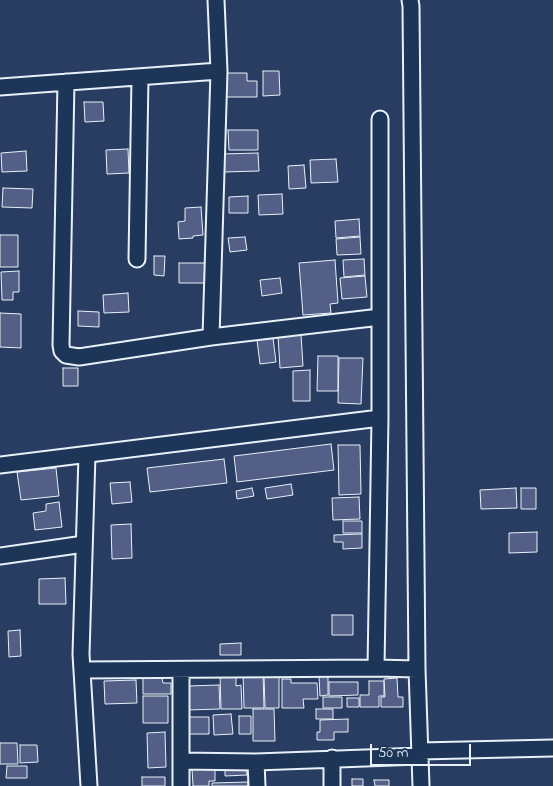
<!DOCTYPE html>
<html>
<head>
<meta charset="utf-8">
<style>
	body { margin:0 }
	#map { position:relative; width:553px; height:786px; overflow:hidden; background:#283d61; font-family:"Indie Flower",sans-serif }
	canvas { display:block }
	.scale { position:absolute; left:370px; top:744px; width:101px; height:22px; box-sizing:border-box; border:2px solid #e8f1f8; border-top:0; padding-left:6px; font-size:15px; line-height:18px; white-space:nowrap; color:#e8f1f8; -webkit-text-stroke:4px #1d3557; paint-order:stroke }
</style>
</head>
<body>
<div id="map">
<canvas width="553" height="786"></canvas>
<div class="scale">50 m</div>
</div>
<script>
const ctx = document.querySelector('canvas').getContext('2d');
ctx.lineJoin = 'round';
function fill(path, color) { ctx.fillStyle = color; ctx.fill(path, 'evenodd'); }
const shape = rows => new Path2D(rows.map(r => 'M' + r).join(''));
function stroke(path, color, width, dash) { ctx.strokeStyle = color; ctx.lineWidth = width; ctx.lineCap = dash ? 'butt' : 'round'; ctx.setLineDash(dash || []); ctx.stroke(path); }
const building = shape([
	[263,71,279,71,280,95,263,96,263,71],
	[225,73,247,73,247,81,257,81,257,97,226,97,225,73],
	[84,102,103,102,104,121,85,122,84,102],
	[228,130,258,130,258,150,229,150,228,130],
	[128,149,129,173,107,174,106,150,128,149],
	[26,151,27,171,2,172,1,153,26,151],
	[258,153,259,171,223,172,222,154,258,153],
	[336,159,338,182,311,183,310,160,336,159],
	[304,165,306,188,289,189,288,166,304,165],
	[3,188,33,189,32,208,2,207,3,188],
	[282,194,283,214,259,215,258,195,282,194],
	[248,196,248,213,229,213,229,197,248,196],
	[201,207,203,235,193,236,193,238,179,239,178,222,185,221,185,208,201,207],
	[359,219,360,236,336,238,335,221,359,219],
	[0,235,18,235,18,267,0,267,0,235],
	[245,237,247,250,230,252,228,238,245,237],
	[360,237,361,254,337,255,336,239,360,237],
	[154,256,165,256,164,276,154,275,154,256],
	[364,259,365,275,344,277,343,260,364,259],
	[335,260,338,303,330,304,331,313,303,315,299,263,335,260],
	[179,263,208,263,208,283,179,283,179,263],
	[19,271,19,292,13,292,13,300,2,300,1,272,19,271],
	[365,276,367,297,342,299,340,278,365,276],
	[280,278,282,293,262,296,260,280,280,278],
	[128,293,129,312,104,313,103,295,128,293],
	[78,311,99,312,99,327,78,326,78,311],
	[0,313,21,314,21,348,0,347,0,313],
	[301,334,303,366,280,368,278,336,301,334],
	[273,338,276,362,260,364,257,340,273,338],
	[318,356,338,356,338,391,317,391,318,356],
	[339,358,363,358,361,404,338,403,339,358],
	[63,368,78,368,78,386,63,386,63,368],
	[310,370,310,401,293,401,293,371,310,370],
	[331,444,334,470,237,482,234,456,331,444],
	[338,445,360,445,361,494,339,495,338,445],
	[224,459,227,483,150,492,147,468,224,459],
	[56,468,59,496,21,500,17,472,56,468],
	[130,482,132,502,112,504,110,483,130,482],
	[291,484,293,495,267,499,265,488,291,484],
	[252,488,254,496,237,499,236,491,252,488],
	[516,488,517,508,481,509,480,490,516,488],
	[521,488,536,488,536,509,521,509,521,488],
	[359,497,360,519,333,520,332,498,359,497],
	[59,502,62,527,35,530,33,513,46,511,46,504,59,502],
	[343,521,362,521,362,533,343,533,343,521],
	[131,524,132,558,112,559,111,525,131,524],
	[537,532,537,552,509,553,509,533,537,532],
	[362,534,362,548,343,549,343,542,334,542,334,535,362,534],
	[65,578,66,604,39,604,39,579,65,578],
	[332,615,353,615,353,635,332,635,332,615],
	[20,630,21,656,9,657,8,631,20,630],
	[241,643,241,655,220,655,220,644,241,643],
	[236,671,236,686,241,685,242,709,221,709,220,672,236,671],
	[243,673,263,673,264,708,244,708,243,673],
	[264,675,279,675,279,708,265,708,264,675],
	[319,675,328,675,328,695,320,696,319,675],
	[143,678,162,678,163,683,171,683,171,694,143,694,143,678],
	[397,678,398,697,403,697,403,707,381,707,381,697,385,697,384,679,397,678],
	[282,679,291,679,291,683,317,683,318,699,303,699,304,708,282,708,282,679],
	[136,680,137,703,105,704,104,681,136,680],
	[369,681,384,681,384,696,379,696,379,707,360,707,360,695,369,695,369,681],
	[329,682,358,682,358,695,329,696,329,682],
	[219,685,220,709,188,710,188,686,219,685],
	[143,696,168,696,168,723,143,723,143,696],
	[323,697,342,697,342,708,323,708,323,697],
	[347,698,359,698,359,707,347,707,347,698],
	[253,709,274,709,275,741,253,741,253,709],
	[316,709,333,709,333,719,316,719,316,709],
	[231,714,233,734,214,735,213,715,231,714],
	[239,716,251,716,251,734,239,734,239,716],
	[189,717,209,717,209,734,189,734,189,717],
	[348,719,348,732,334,732,334,740,317,740,317,732,320,732,320,720,348,719],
	[165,732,166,767,148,768,147,733,165,732],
	[0,743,17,743,18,764,0,764,0,743],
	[20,745,37,745,38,762,20,763,20,745],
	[225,764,246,764,247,775,225,776,225,764],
	[7,766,27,766,27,778,6,778,7,766],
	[192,768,215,768,215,781,209,781,209,786,193,786,192,768],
	[142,777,165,777,165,786,142,786,142,777],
	[352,779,363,779,363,786,352,786,352,779],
	[374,780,389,780,389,786,375,786,374,780],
	[248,782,248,786,212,786,212,783,248,782]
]);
fill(building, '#535f87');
stroke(building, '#e8f1f8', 1);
const street = shape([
	[410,0,411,6,417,669,421,786],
	[66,82,61,345,62,351,66,355,79,357,211,337,380,317],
	[0,87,219,71],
	[137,259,140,77],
	[211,337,219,71,216,0],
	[87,455,81,654,89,786],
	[0,465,380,418],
	[0,556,84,544],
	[376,668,380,418,380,119],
	[83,670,376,668,417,669],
	[420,751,553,748],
	[332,758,332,786],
	[181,761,256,762,420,756],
	[256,762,257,786],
	[181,786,181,670]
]);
stroke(street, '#e8f1f8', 19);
stroke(street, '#1d3557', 15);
</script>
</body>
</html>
